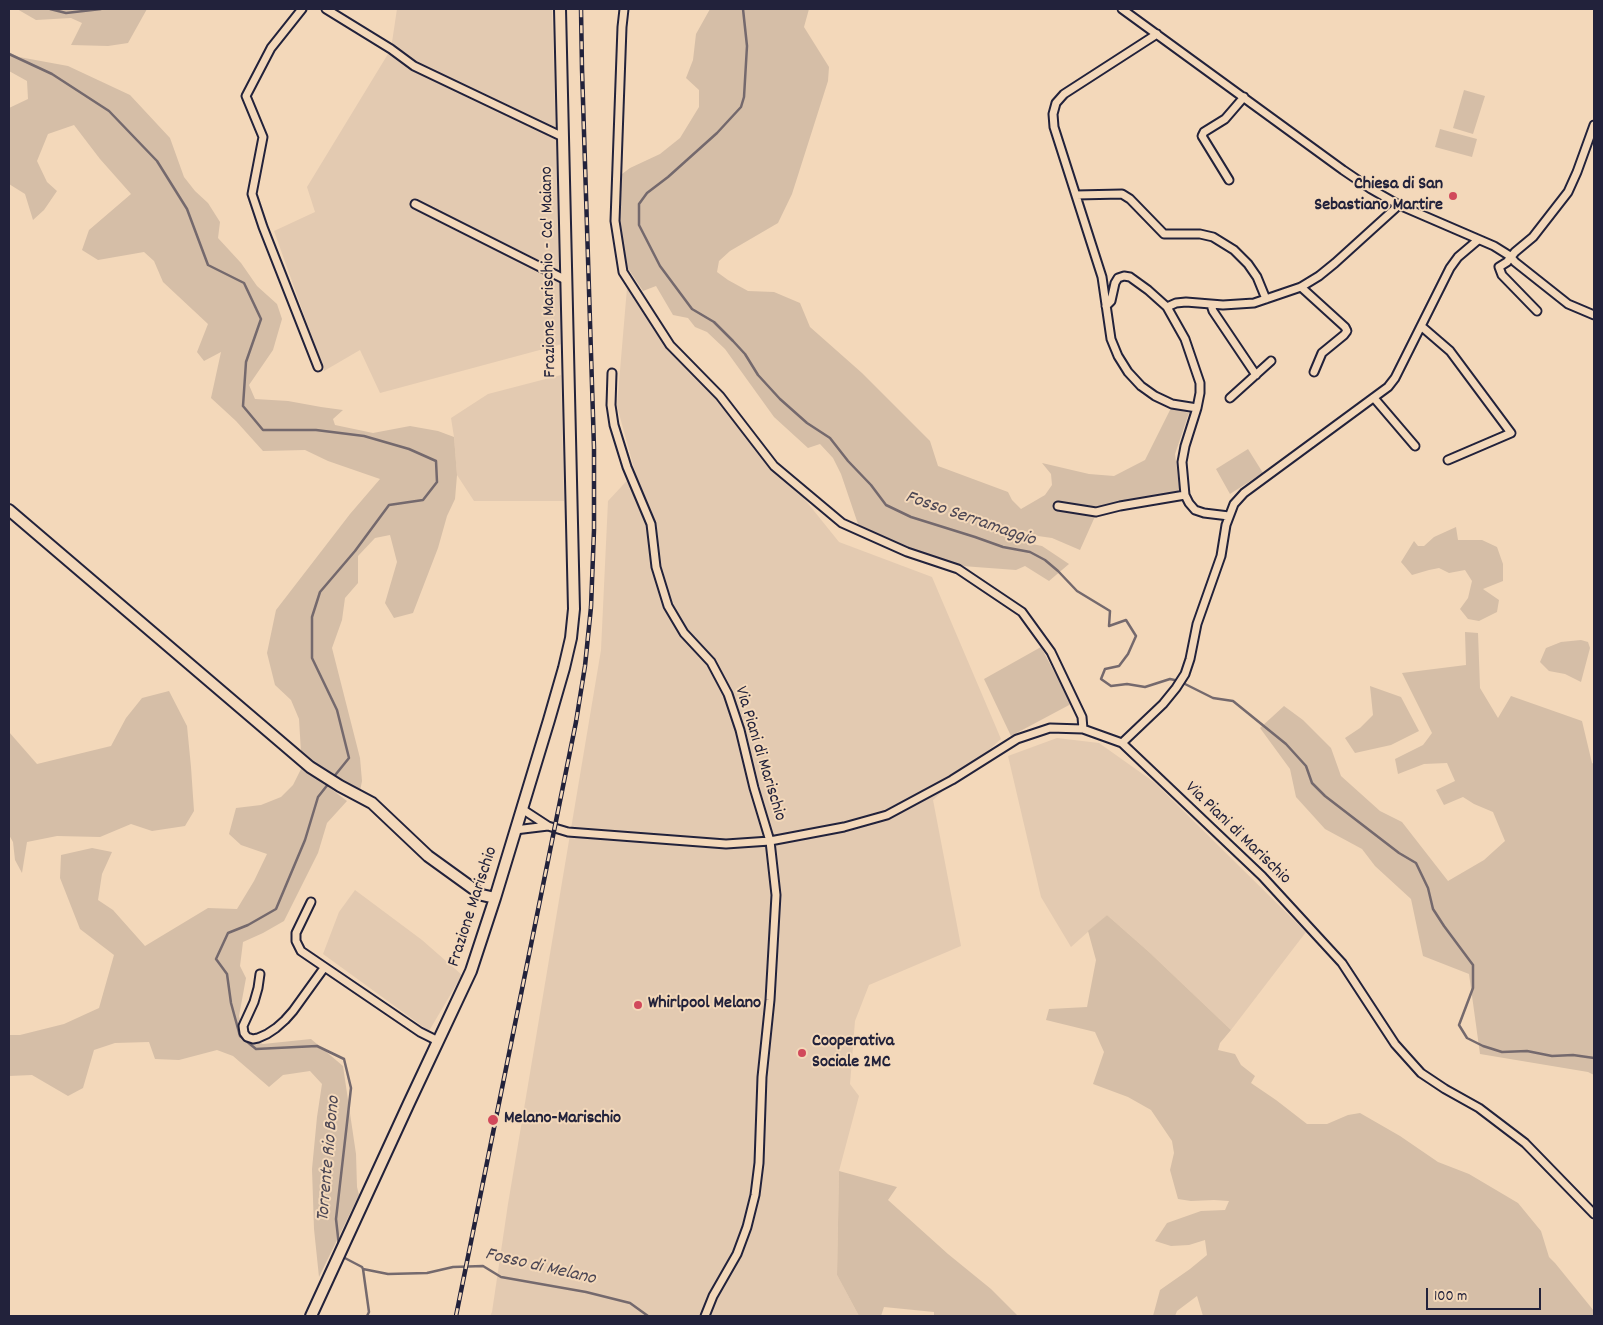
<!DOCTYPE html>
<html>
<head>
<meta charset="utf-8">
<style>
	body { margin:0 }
	#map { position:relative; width:1603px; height:1325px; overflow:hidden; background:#f3d8ba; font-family:Dekko,sans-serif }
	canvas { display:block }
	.frame { position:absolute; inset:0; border:10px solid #22223b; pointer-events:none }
	.scale { position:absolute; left:1426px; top:1288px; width:115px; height:22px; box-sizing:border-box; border:2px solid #22223b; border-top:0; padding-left:6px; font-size:15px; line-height:18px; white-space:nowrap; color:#22223b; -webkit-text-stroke:4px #f3d8ba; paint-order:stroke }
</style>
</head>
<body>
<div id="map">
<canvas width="1603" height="1325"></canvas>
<div class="frame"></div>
<div class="scale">100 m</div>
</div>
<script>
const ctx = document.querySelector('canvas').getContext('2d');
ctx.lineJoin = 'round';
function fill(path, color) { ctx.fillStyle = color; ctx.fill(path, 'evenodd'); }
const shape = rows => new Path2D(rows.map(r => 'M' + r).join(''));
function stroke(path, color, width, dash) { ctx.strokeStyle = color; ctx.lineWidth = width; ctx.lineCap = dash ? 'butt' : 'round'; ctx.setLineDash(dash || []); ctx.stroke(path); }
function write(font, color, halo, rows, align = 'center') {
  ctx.font = font + ' Dekko,sans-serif'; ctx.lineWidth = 4; ctx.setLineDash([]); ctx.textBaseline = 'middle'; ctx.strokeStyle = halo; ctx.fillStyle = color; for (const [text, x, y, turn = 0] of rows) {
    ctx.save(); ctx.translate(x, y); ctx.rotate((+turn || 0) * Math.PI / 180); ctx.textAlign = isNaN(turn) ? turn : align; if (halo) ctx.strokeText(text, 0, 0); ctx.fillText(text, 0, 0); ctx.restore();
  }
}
fill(shape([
	[397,9,552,9,562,344,380,393,360,350,324,371,274,231,315,212,307,187,391,49],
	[627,288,655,332,765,450,839,542,932,577,1001,739,933,800,961,946,869,985,855,1021,850,1084,859,1096,839,1171,837,1275,859,1316,490,1316,492,1312,508,1204,601,650,608,501,635,472,617,406],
	[561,375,564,501,474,501,457,475,454,437,451,418,488,394],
	[1057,738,1099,743,1154,782,1306,932,1231,1030,1149,952,1107,915,1071,947,1041,897,1008,756],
	[355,890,422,940,462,975,429,1031,323,954,339,912]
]), '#e3cab1');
fill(shape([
	[17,9,147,9,128,43,108,46,71,45,82,23,71,18,36,20],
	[710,9,809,9,804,27,829,67,828,81,792,194,778,223,730,251,719,261,717,272,728,280,748,291,774,292,800,303,810,327,862,373,930,441,938,466,1008,492,1012,500,1021,509,1045,495,1052,485,1051,474,1042,463,1089,474,1114,476,1145,460,1171,408,1189,413,1175,454,1180,494,1097,512,1080,550,1052,538,1038,536,1025,531,1027,543,1042,546,1069,564,1049,581,1025,566,1016,570,962,566,928,555,883,537,858,524,841,474,833,458,820,444,808,448,774,417,725,349,707,332,695,327,688,318,673,315,656,286,643,291,627,267,622,252,618,232,618,188,622,174,630,168,660,154,680,138,699,107,699,90,686,78,693,60,696,34],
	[9,52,19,57,68,66,130,95,170,138,184,177,195,191,208,203,220,222,218,238,241,263,257,286,277,304,282,319,273,350,249,385,255,399,288,401,321,407,343,410,333,419,335,425,373,433,410,426,438,431,454,437,457,475,455,499,447,516,438,548,413,613,394,618,385,603,397,562,390,535,375,538,358,556,358,583,345,598,342,620,332,648,360,758,362,781,360,791,317,766,301,752,299,719,291,700,275,685,267,653,276,610,350,514,380,479,328,461,305,450,263,451,236,421,211,398,221,352,204,361,197,352,208,324,163,282,154,261,144,252,98,260,82,250,89,230,131,194,100,159,74,125,48,134,37,161,47,182,57,191,44,210,33,220,25,194,9,184,9,108,28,99,27,81,9,71],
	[1464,90,1485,96,1473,134,1453,128],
	[1440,129,1477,139,1472,157,1435,147],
	[1248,449,1263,473,1230,494,1216,469],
	[1456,527,1458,540,1482,540,1497,547,1503,564,1503,581,1483,589,1499,600,1497,612,1479,621,1468,619,1460,609,1468,598,1472,581,1465,570,1449,573,1439,568,1429,570,1412,575,1401,562,1414,541,1418,546,1424,546,1434,537],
	[1465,632,1478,633,1480,688,1498,718,1511,696,1582,721,1592,763,1594,764,1594,1075,1588,1072,1480,1054,1469,974,1423,956,1411,899,1375,866,1362,849,1325,829,1296,797,1290,769,1260,728,1284,706,1303,720,1331,748,1341,776,1380,811,1402,822,1448,881,1484,860,1505,841,1493,812,1474,804,1463,797,1444,805,1436,790,1455,781,1447,763,1424,764,1398,774,1395,759,1423,745,1432,733,1402,673,1466,665],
	[1581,640,1588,642,1590,648,1581,682,1565,674,1549,671,1540,662,1546,648,1561,642],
	[1041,647,1071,704,1011,736,984,679],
	[1370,686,1401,697,1419,731,1391,745,1355,753,1345,738,1360,728,1373,715],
	[169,691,187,726,191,767,194,811,185,826,152,831,131,824,100,837,57,836,27,842,22,873,15,860,13,842,9,835,9,732,37,764,111,746,126,718,142,698],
	[302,767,347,801,327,823,318,853,284,921,263,933,243,942,240,966,246,978,239,1016,244,1037,263,1044,311,1039,343,1066,356,1154,357,1187,359,1195,319,1277,314,1229,312,1169,317,1117,322,1084,310,1071,283,1075,269,1087,233,1056,217,1050,179,1060,155,1059,149,1042,115,1043,94,1050,83,1088,68,1096,32,1075,9,1076,9,1035,20,1035,64,1024,99,1008,114,955,80,929,60,878,61,855,92,848,112,852,102,874,98,900,113,910,145,946,208,908,237,909,254,881,267,854,241,845,229,834,236,808,261,805,281,797,293,785],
	[1107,915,1149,952,1231,1030,1220,1043,1218,1050,1235,1054,1241,1065,1255,1076,1251,1083,1276,1100,1307,1124,1327,1124,1348,1115,1360,1113,1400,1136,1438,1162,1469,1174,1518,1203,1541,1231,1549,1257,1555,1263,1594,1311,1594,1316,1203,1316,1197,1296,1177,1311,1175,1316,1153,1316,1160,1290,1190,1269,1207,1255,1205,1240,1189,1245,1171,1246,1155,1241,1167,1223,1201,1211,1225,1210,1229,1201,1214,1200,1191,1201,1178,1199,1170,1170,1174,1153,1172,1141,1151,1110,1128,1097,1093,1084,1104,1052,1095,1032,1046,1020,1049,1009,1087,1007,1096,960,1088,931],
	[839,1171,897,1187,888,1200,948,1254,991,1289,1018,1316,934,1316,934,1312,884,1307,881,1316,859,1316,837,1275]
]), '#d5bea7');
stroke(shape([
	[50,9,66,13,101,9],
	[743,9,747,46,744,97,741,107,717,133,668,177,647,193,639,204,639,225,660,266,692,309,714,322,733,341,745,354,758,375,780,399,807,423,830,438,848,461,871,485,886,505,911,517,975,537,1003,547,1030,552,1045,560,1058,571,1077,591,1110,611,1109,626,1126,620,1136,636,1128,654,1119,666,1105,669,1101,679,1111,686,1127,684,1145,687,1170,679,1179,681,1213,698,1233,701,1286,744,1306,766,1312,783,1325,796,1399,853,1416,863,1428,888,1433,909,1444,926,1473,965,1473,988,1459,1025,1467,1038,1483,1046,1502,1052,1527,1051,1552,1056,1573,1055,1594,1058],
	[9,54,52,74,109,111,157,161,187,209,208,265,244,283,261,319,246,362,243,406,263,430,316,430,364,436,409,449,436,461,437,482,423,500,389,505,355,551,320,592,312,617,312,658,337,710,349,758,332,779],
	[329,783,318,797,305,840,276,909,248,925,228,933,216,959,227,974,231,1003,240,1036,256,1049,317,1046,344,1059,351,1088,336,1219,339,1246],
	[341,1256,362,1267,363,1269,388,1274,427,1273,453,1267,483,1266,501,1277,586,1292,630,1303,648,1316],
	[363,1269,369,1312,367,1316]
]), '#74696d', 2.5);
const street = shape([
	[302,9,271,48,246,96,263,137,252,194,263,227,318,367],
	[326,9,391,49,414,66,563,137],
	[624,9,622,27,615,221,623,272,670,345,720,396,774,466,842,523,907,552,958,569,1022,612,1051,652,1082,717,1083,729],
	[1122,9,1343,170,1371,189,1399,205,1494,246,1510,256,1515,262,1568,304,1594,315],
	[1157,34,1064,94,1056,103,1053,114,1054,127,1102,277,1111,339,1118,356,1128,372,1141,386,1155,396,1172,404,1197,408],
	[1229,180,1202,136,1204,132,1225,119,1244,97],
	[1076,195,1122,194,1130,199,1164,234,1200,234,1213,237,1234,250,1248,264,1257,277,1266,299],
	[415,204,566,280],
	[1301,287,1345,327,1347,331,1344,335,1322,353,1314,372],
	[1211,305,1213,311,1256,375],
	[1106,306,1111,301,1115,283,1118,278,1124,276,1130,277,1148,290,1167,307,1185,339,1200,383,1200,393,1197,408,1185,446,1182,462,1185,495,1189,503,1195,510,1204,513,1229,516],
	[1167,307,1176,303,1186,302,1223,305,1254,303,1301,287,1319,276,1335,263,1399,205],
	[1537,311,1502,275,1499,267,1507,262,1515,252,1533,237,1568,192,1577,172,1594,125],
	[1421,326,1450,351,1511,433,1448,460],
	[612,373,611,405,614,425,627,467,651,524,656,567,668,606,684,633,711,662,728,694,740,730,754,788,770,841,776,895,770,1000,762,1077,759,1163,755,1195,747,1227,737,1254,713,1296,705,1316],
	[1230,398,1271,361],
	[1374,398,1415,446],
	[1058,506,1096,512,1120,506,1185,495],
	[1122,743,1163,704,1176,688,1185,674,1190,659,1197,624,1221,556,1226,525,1234,504,1244,493,1388,387,1395,378,1450,268,1458,257,1478,240],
	[522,809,548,826,568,832,726,844,770,841,844,827,887,815,952,780,1017,739,1050,728,1083,729,1122,743,1262,876,1342,963,1395,1044,1421,1073,1445,1089,1479,1108,1525,1143,1594,1214],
	[515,830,548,826],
	[311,902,296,933,296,941,301,951,420,1032,438,1041],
	[260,974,258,988,254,1002,243,1026,244,1033,247,1037,253,1039,258,1038,267,1034,276,1028,285,1020,293,1011,324,968]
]);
const secondary = shape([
	[9,510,310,767,340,786,372,803,428,856,482,895,495,898],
	[311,1316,409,1103,471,971,495,898,549,720,564,668,571,638,574,609,560,9]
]);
stroke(street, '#22223b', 11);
stroke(secondary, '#22223b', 14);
stroke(street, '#f3d8ba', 7);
stroke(secondary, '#f3d8ba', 10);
const rail = shape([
	[456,1316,576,722,585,666,591,607,594,530,594,448,582,69,581,9]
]);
stroke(rail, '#22223b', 4.5);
stroke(rail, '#f3d8ba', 2.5, [8]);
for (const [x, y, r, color] of [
	[1453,196,5,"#d1495b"],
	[638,1005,5,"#d1495b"],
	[802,1053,5,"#d1495b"],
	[493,1120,6,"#d1495b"]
]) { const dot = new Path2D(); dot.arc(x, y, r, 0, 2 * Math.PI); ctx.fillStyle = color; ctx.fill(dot); stroke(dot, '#f3d8ba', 2); }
write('bold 18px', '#22223b', '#f3d8ba', [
	["Chiesa di San",1443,186,"right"],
	["Sebastiano Martire",1443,207,"right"],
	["Whirlpool Melano",648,1005],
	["Cooperativa",812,1043],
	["Sociale 2MC",812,1064],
	["Melano-Marischio",504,1120]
], 'left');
write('18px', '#22223b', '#f3d8ba', [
	["Frazione Marischio - Ca' Maiano",550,272,-91],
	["Via Piani di Marischio",759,754,73],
	["Via Piani di Marischio",1237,834,44],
	["Frazione Marischio",474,907,-72]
]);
write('italic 19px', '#4b4654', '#f3d8ba', [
	["Fosso Serramaggio",970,520,19],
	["Torrente Rio Bono",330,1159,-85],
	["Fosso di Melano",540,1268,13]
]);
</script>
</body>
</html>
